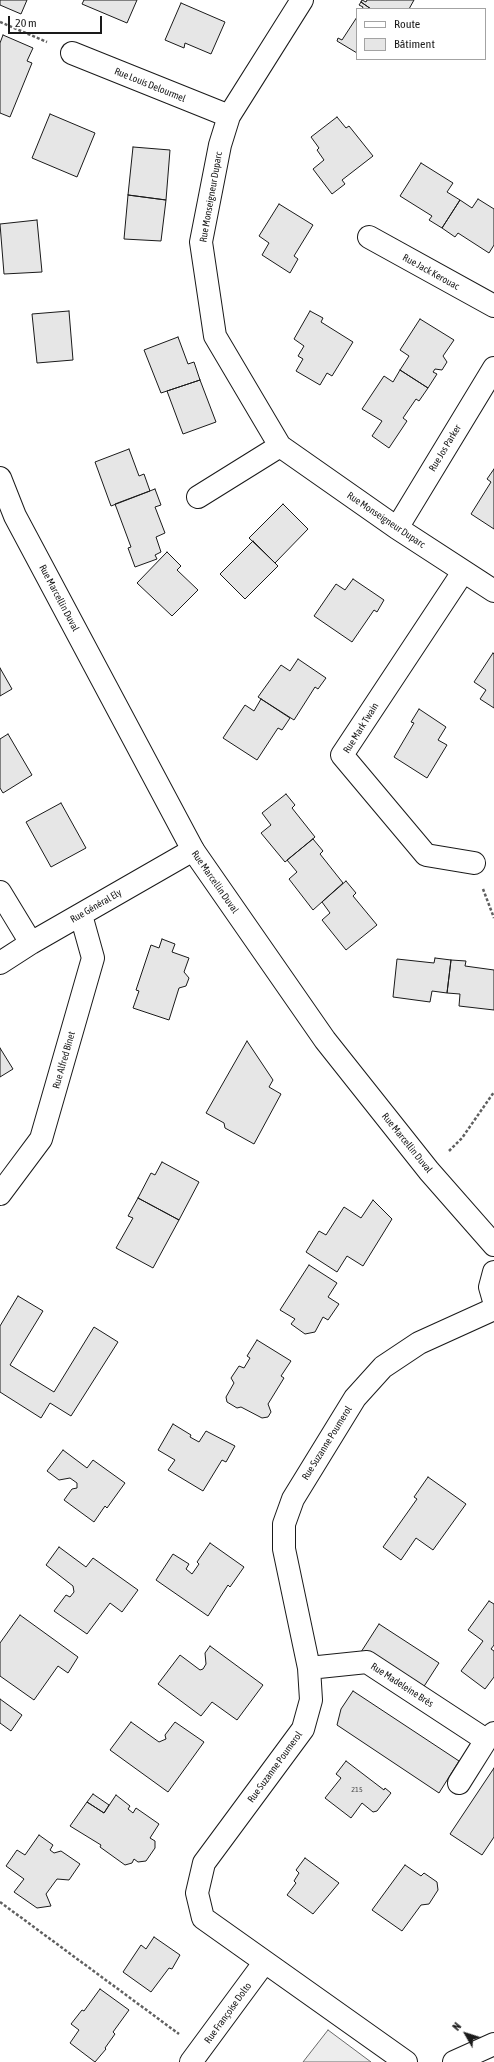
<!DOCTYPE html>
<html>
<head>
<meta charset="utf-8">
<style>
	body { margin:0 }
	#map { position:relative; width:494px; height:2062px; overflow:hidden; background:#fff; font-family:"Asap Condensed",sans-serif }
	canvas { display:block }
	.legend { position:absolute; left:356px; top:8px; width:130px; height:52px; box-sizing:border-box; background:#fff; border:1px solid #a3a3a3; margin:0; padding:5px 7px; list-style:none; font-size:12px; color:#1a1a1a }
	.legend li { display:flex; align-items:center; gap:8px; height:20px }
	.legend b { width:20px; border:1px solid #a3a3a3 }
	.north { position:absolute; left:446px; top:2014px; width:40px; height:40px; -webkit-text-stroke:3px #fff; paint-order:stroke; rotate:309deg; font-size:11px; font-weight:700; line-height:16px; text-align:center; color:#1a1a1a }
	.north::after { content:''; display:block; margin:auto; width:14px; height:18px; background:#1a1a1a; clip-path:polygon(50% 0,100% 100%,50% 72%,0 100%) }
	.scale { position:absolute; left:8px; top:16px; width:94px; height:18px; box-sizing:border-box; border:2px solid #1a1a1a; border-top:0; padding-left:5px; font-size:12px; line-height:14px; white-space:nowrap; color:#1a1a1a; -webkit-text-stroke:3px #fff; paint-order:stroke }
</style>
</head>
<body>
<div id="map">
<canvas width="494" height="2062"></canvas>
<ul class="legend">
<li><b style="height:5px;background:#fff"></b>Route</li>
<li><b style="height:11px;background:#e6e6e6"></b>Bâtiment</li>
</ul>
<div class="north">N</div>
<div class="scale">20 m</div>
</div>
<script>
const ctx = document.querySelector('canvas').getContext('2d');
ctx.lineJoin = 'round';
function fill(path, color) { ctx.fillStyle = color; ctx.fill(path, 'evenodd'); }
const shape = rows => new Path2D(rows.map(r => 'M' + r).join(''));
function stroke(path, color, width, dash) { ctx.strokeStyle = color; ctx.lineWidth = width; ctx.lineCap = dash ? 'butt' : 'round'; ctx.setLineDash(dash || []); ctx.stroke(path); }
function write(font, color, halo, rows, align = 'center') {
  ctx.font = font + ' "Asap Condensed",sans-serif'; ctx.lineWidth = 3; ctx.setLineDash([]); ctx.textBaseline = 'middle'; ctx.strokeStyle = halo; ctx.fillStyle = color; for (const [text, x, y, turn = 0] of rows) {
    ctx.save(); ctx.translate(x, y); ctx.rotate((+turn || 0) * Math.PI / 180); ctx.textAlign = isNaN(turn) ? turn : align; if (halo) ctx.strokeText(text, 0, 0); ctx.fillText(text, 0, 0); ctx.restore();
  }
}
const parking = shape([
	[328,2030,371,2062,303,2062,328,2030]
]);
fill(parking, '#ededed');
stroke(parking, '#6a6a6a', 1);
const building = shape([
	[0,0,27,0,21,14,0,5,0,0],
	[84,0,137,0,127,23,82,4,84,0],
	[362,0,366,2,367,0,414,0,409,9,371,9,361,2,362,0],
	[361,2,371,9,362,9,363,7,359,5,361,2],
	[181,3,225,22,211,54,185,43,184,48,165,40,181,3],
	[357,17,357,53,337,41,338,38,342,40,357,17],
	[3,35,33,48,27,61,32,63,10,117,0,113,0,43,3,35],
	[50,114,95,133,77,177,32,158,50,114],
	[337,117,346,128,349,126,373,156,342,180,345,184,332,194,313,169,324,160,317,150,319,148,311,137,337,117],
	[133,147,170,150,166,200,128,195,133,147],
	[421,163,453,183,447,192,460,200,442,228,429,220,432,216,400,196,421,163],
	[128,195,166,200,161,241,124,239,128,195],
	[478,199,494,209,494,245,489,253,458,233,455,237,442,228,460,200,472,208,478,199],
	[279,204,313,225,294,256,298,259,290,273,262,255,269,243,259,236,279,204],
	[37,220,42,272,4,274,0,224,37,220],
	[69,311,73,360,37,363,32,314,69,311],
	[310,311,323,318,321,322,353,342,332,376,327,373,320,385,296,371,303,359,298,356,304,346,294,339,310,311],
	[420,319,454,340,443,356,447,362,442,370,435,369,433,372,437,374,428,388,400,370,409,356,400,350,420,319],
	[178,337,188,364,194,362,200,380,161,393,144,350,178,337],
	[400,370,428,388,419,401,416,399,403,418,407,421,389,448,372,436,382,421,362,409,384,376,393,382,400,370],
	[200,380,216,422,183,434,167,391,200,380],
	[129,449,139,476,144,474,150,491,111,506,95,462,129,449],
	[494,469,494,529,471,514,491,482,487,479,494,469],
	[155,489,161,505,155,507,165,533,156,537,161,552,155,555,157,559,135,567,128,548,131,547,115,504,155,489],
	[283,504,308,529,275,563,249,538,283,504],
	[253,541,278,566,245,599,220,574,253,541],
	[167,552,181,566,177,570,198,590,172,616,137,583,167,552],
	[353,579,384,600,377,612,374,610,352,642,314,616,336,584,345,590,353,579],
	[493,653,494,654,494,708,480,699,486,690,474,682,493,653],
	[298,659,326,678,318,689,315,687,294,720,258,697,281,665,290,671,298,659],
	[0,668,12,689,0,696,0,668],
	[261,699,290,718,282,730,278,728,257,760,223,738,245,705,254,711,261,699],
	[419,709,446,727,438,740,447,745,427,778,394,757,414,723,411,722,419,709],
	[8,734,32,775,3,793,0,788,0,739,8,734],
	[286,794,295,805,292,808,315,837,285,862,261,833,271,825,262,813,286,794],
	[61,803,86,848,51,867,26,822,61,803],
	[313,839,323,851,320,854,343,883,313,910,289,879,297,872,287,860,313,839],
	[346,881,356,893,353,896,377,925,346,950,322,920,330,913,322,902,346,881],
	[162,939,175,944,172,952,189,958,184,972,189,978,186,986,179,988,169,1020,133,1008,139,991,136,990,151,945,159,948,162,939],
	[435,958,451,960,447,993,432,991,430,1002,393,997,397,959,434,963,435,958],
	[451,960,466,961,465,966,494,970,494,1010,459,1006,460,994,447,993,451,960],
	[247,1041,273,1080,269,1087,281,1094,254,1144,225,1128,224,1123,206,1113,247,1041],
	[0,1048,13,1069,0,1077,0,1048],
	[162,1162,199,1182,179,1220,138,1198,151,1173,155,1175,162,1162],
	[138,1198,179,1220,153,1268,116,1248,133,1218,128,1216,138,1198],
	[373,1200,392,1219,363,1266,347,1256,337,1272,306,1252,319,1231,326,1235,344,1207,361,1218,373,1200],
	[309,1265,337,1283,328,1297,339,1304,328,1320,323,1317,315,1332,305,1334,291,1324,295,1319,280,1310,309,1265],
	[18,1296,43,1311,10,1365,54,1392,94,1327,118,1342,71,1416,50,1403,41,1418,0,1392,0,1326,18,1296],
	[257,1340,291,1361,281,1376,284,1378,268,1404,271,1412,268,1417,262,1418,241,1407,237,1408,227,1402,226,1397,234,1383,231,1378,239,1366,244,1368,250,1358,247,1356,257,1340],
	[173,1424,191,1435,190,1437,199,1442,206,1431,235,1446,226,1462,222,1460,203,1491,168,1470,175,1460,158,1450,173,1424],
	[63,1450,87,1468,93,1460,125,1483,107,1508,105,1506,94,1522,64,1500,72,1489,77,1488,77,1483,70,1478,59,1480,47,1471,63,1450],
	[428,1477,466,1504,433,1550,416,1538,401,1560,383,1547,417,1499,414,1497,428,1477],
	[210,1543,244,1567,230,1587,228,1585,208,1616,156,1580,173,1554,189,1564,186,1569,192,1574,199,1564,197,1562,210,1543],
	[59,1547,86,1567,93,1558,138,1590,122,1612,110,1603,87,1634,54,1611,66,1595,70,1597,74,1592,73,1586,46,1565,59,1547],
	[489,1601,494,1604,494,1645,491,1649,494,1651,494,1677,485,1689,461,1671,483,1641,468,1630,489,1601],
	[20,1615,78,1657,68,1673,58,1666,34,1700,0,1676,0,1643,20,1615],
	[379,1624,439,1663,421,1691,361,1652,379,1624],
	[210,1646,263,1685,237,1720,212,1702,201,1716,158,1684,180,1655,200,1670,203,1669,206,1664,205,1653,210,1646],
	[353,1691,459,1761,439,1793,337,1725,341,1709,353,1691],
	[0,1699,22,1715,11,1731,0,1723,0,1699],
	[131,1722,159,1742,166,1739,165,1735,175,1722,204,1742,168,1792,110,1750,131,1722],
	[346,1761,384,1790,385,1788,391,1793,377,1811,373,1812,362,1803,351,1818,325,1798,341,1778,336,1774,346,1761],
	[494,1768,494,1837,482,1855,450,1834,494,1768],
	[93,1794,109,1805,104,1813,87,1802,93,1794],
	[116,1795,130,1806,128,1809,133,1813,136,1808,159,1824,150,1838,155,1841,155,1848,146,1861,138,1862,134,1859,132,1863,125,1865,100,1847,101,1845,70,1826,87,1802,104,1813,116,1795],
	[39,1835,53,1845,50,1850,54,1853,61,1851,80,1864,69,1880,57,1879,46,1894,51,1906,37,1908,14,1892,24,1879,6,1866,17,1850,25,1855,39,1835],
	[305,1858,339,1883,313,1914,287,1895,296,1883,294,1881,299,1873,296,1870,305,1858],
	[405,1865,421,1876,424,1873,437,1882,438,1890,429,1904,421,1905,402,1931,372,1910,405,1865],
	[154,1937,180,1955,172,1969,169,1968,151,1992,123,1972,141,1945,146,1949,154,1937],
	[100,1989,129,2010,113,2032,115,2034,105,2048,106,2049,95,2062,70,2043,79,2030,71,2024,82,2010,84,2011,100,1989]
]);
fill(building, '#e6e6e6');
stroke(building, '#1a1a1a', 1);
const minor = shape([
	[302,0,229,116,220,145,201,242,215,336,280,446,397,528,494,591],
	[72,53,229,116],
	[369,237,494,306],
	[198,497,280,446],
	[397,528,494,368],
	[463,572,342,755,426,855,474,863],
	[0,892,31,943],
	[0,963,31,943,193,850],
	[0,1194,41,1139,93,958,81,915],
	[309,1668,367,1662,486,1740,494,1733],
	[459,1783,486,1740],
	[191,2062,264,1963],
	[406,2062,203,1918,197,1893,204,1863,303,1729,311,1700,309,1668,284,1549,284,1524,293,1499,355,1398,383,1367,419,1343,494,1309],
	[454,2062,494,2044]
]);
const secondary = shape([
	[0,478,15,516,193,850,325,1040,429,1171,494,1245],
	[494,1272,490,1287,494,1301]
]);
stroke(minor, '#1a1a1a', 24);
stroke(secondary, '#1a1a1a', 24);
stroke(shape([
	[0,22,47,42],
	[483,889,494,918],
	[449,1151,462,1138,494,1092],
	[0,1902,179,2034]
]), '#5f5f5f', 2.5, [3, 2]);
stroke(minor, '#fff', 22);
stroke(secondary, '#fff', 22);
write('8px', '#4d4d4d', null, [
	["215",357,1789]
]);
write('10px', '#1a1a1a', '#fff', [
	["Rue Louis Delourmel",150,85,22],
	["Rue Monseigneur Duparc",211,197,-80],
	["Rue Jack Kerouac",431,272,29],
	["Rue Jos Parker",445,448,-59],
	["Rue Monseigneur Duparc",386,520,34],
	["Rue Marcellin Duval",59,598,62],
	["Rue Mark Twain",361,728,-58],
	["Rue Marcellin Duval",215,882,55],
	["Rue Général Ely",96,906,-30],
	["Rue Alfred Binet",64,1060,-74],
	["Rue Marcellin Duval",407,1143,51],
	["Rue Suzanne Poumerol",327,1443,-58],
	["Rue Madeleine Brès",402,1685,33],
	["Rue Suzanne Poumerol",275,1767,-54],
	["Rue Françoise Dolto",228,2013,-54]
]);
</script>
</body>
</html>
